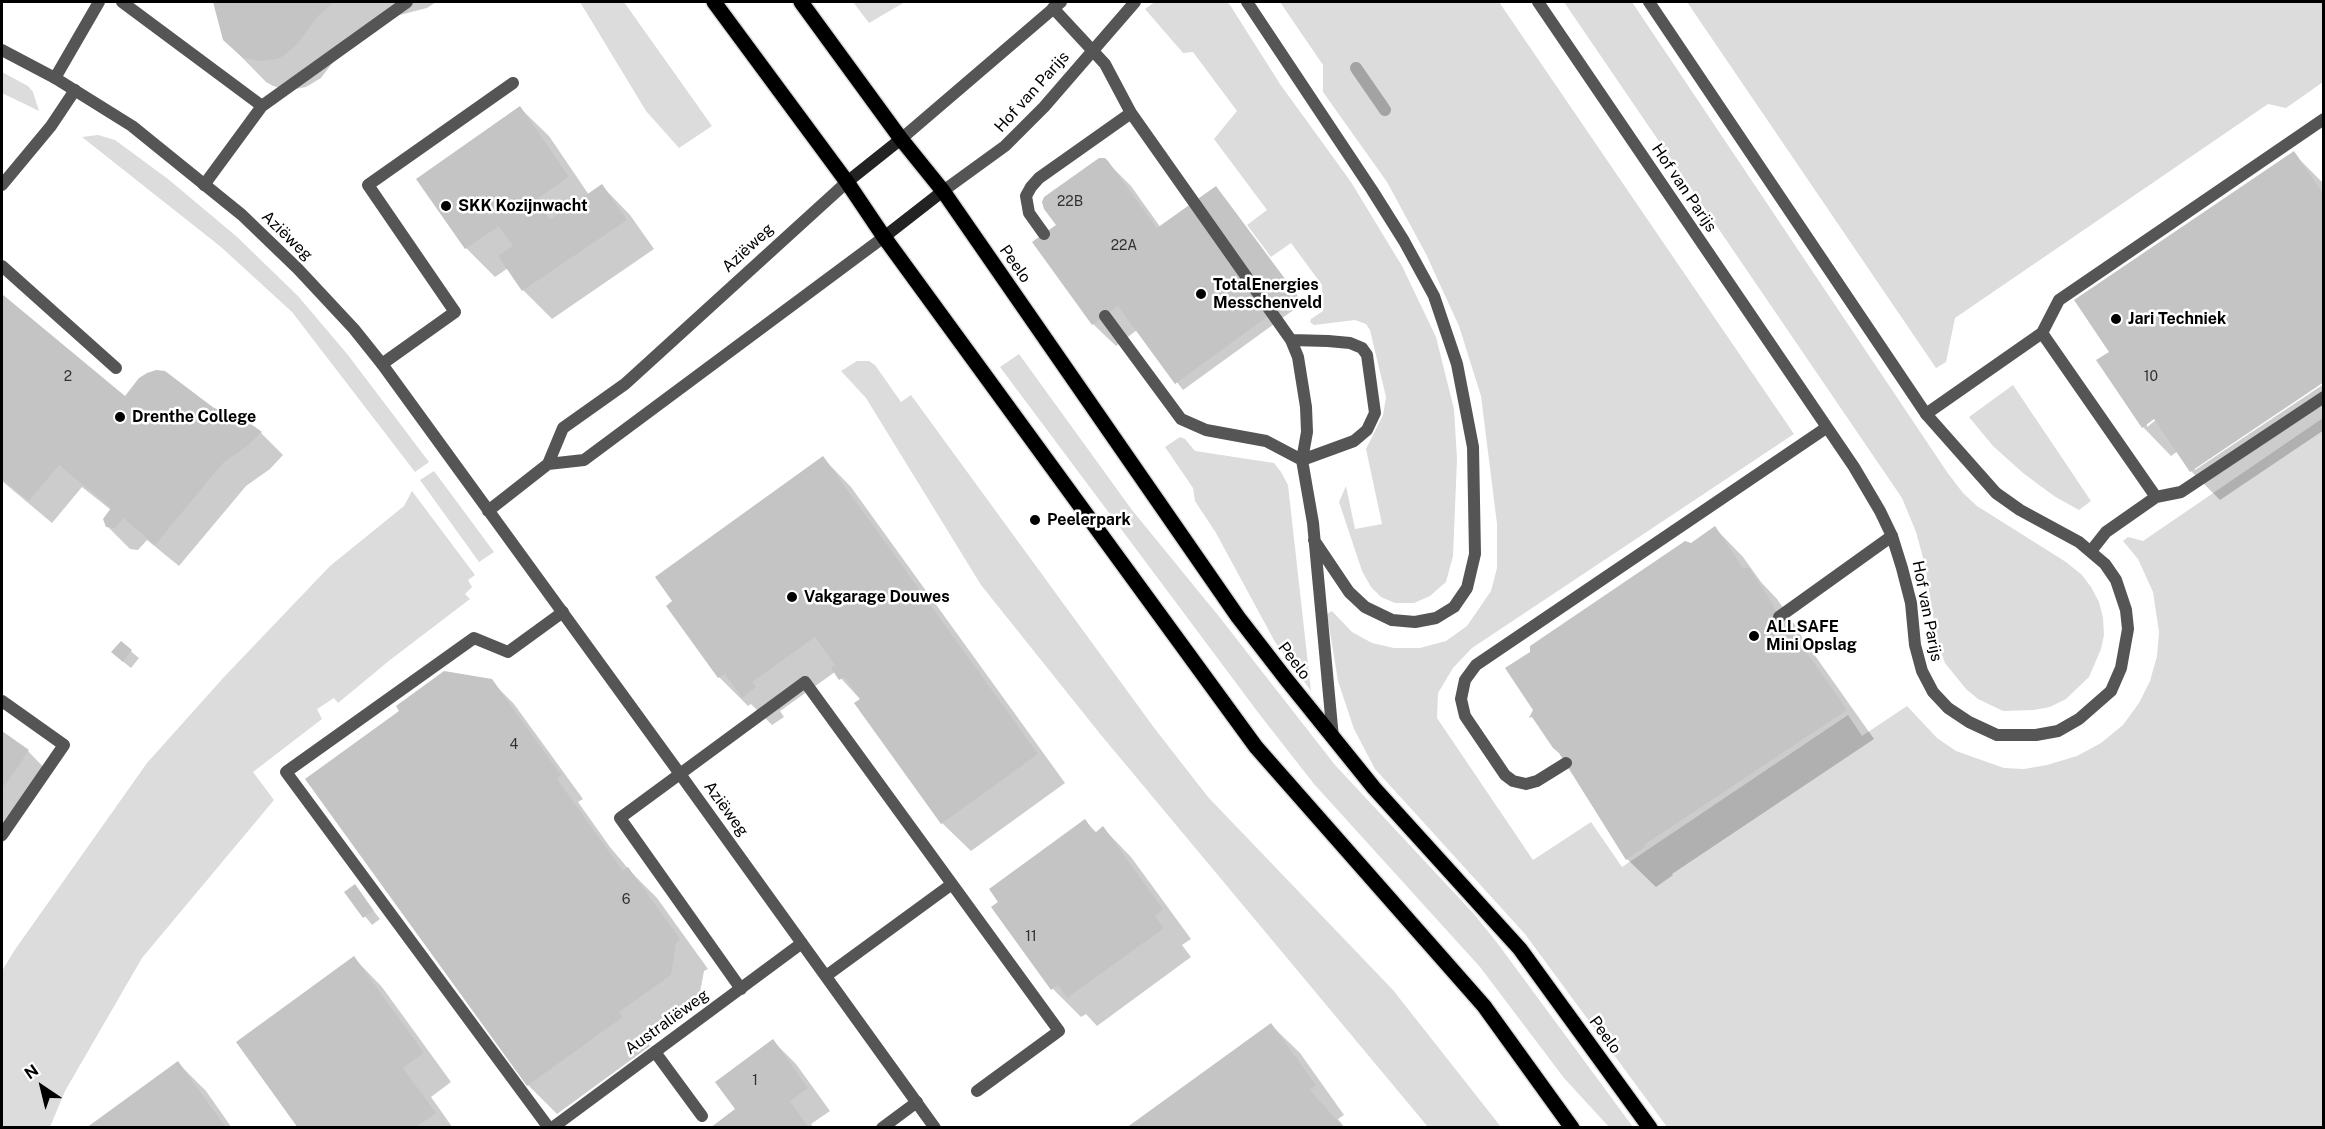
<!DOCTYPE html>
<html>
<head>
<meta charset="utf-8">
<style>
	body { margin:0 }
	#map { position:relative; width:2325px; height:1129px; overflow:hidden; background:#fff; font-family:"Public Sans",sans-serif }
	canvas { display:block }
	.frame { position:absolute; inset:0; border:3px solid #000; pointer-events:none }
	.north { position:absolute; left:12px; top:1057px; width:60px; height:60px; -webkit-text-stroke:4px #fff; paint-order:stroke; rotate:325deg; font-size:16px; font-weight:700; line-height:24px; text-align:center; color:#000 }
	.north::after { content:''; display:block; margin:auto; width:21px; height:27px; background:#000; clip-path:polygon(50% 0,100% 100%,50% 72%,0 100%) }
</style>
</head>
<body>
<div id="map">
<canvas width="2325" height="1129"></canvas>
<div class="frame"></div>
<div class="north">N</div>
</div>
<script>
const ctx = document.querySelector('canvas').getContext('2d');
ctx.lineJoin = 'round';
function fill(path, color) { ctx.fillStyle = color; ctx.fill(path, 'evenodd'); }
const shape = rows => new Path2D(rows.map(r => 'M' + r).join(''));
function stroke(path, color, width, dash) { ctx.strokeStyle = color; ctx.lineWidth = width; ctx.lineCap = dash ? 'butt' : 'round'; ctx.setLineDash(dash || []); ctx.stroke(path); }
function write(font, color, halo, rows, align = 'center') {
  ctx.font = font + ' "Public Sans",sans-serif'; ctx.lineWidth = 5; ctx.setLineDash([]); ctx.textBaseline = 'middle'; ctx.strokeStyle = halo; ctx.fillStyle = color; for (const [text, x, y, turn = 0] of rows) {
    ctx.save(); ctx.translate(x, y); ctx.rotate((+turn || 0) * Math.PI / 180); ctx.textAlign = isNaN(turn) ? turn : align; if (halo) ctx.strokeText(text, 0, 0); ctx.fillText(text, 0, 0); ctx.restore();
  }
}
fill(shape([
	[580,2,624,2,712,126,679,148,646,111],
	[853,2,905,2,869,23],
	[1155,2,1227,2,1230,5,1280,84,1351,182,1402,266,1436,337,1454,409,1457,459,1453,556,1446,582,1430,596,1414,603,1395,603,1381,597,1371,587,1362,571,1339,502,1346,486,1355,529,1382,524,1366,449,1383,415,1386,397,1370,330,1366,324,1355,320,1314,325,1310,322,1311,319,1323,311,1322,285,1291,243,1271,257,1247,225,1267,210,1214,139,1237,111,1193,52,1183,53,1145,9],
	[1280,2,1499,2,1794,434,1472,648,1453,668,1438,693,1437,718,1533,860,1591,822,1622,867,1848,715,1862,736,1907,706,1937,738,1956,751,2004,768,2024,769,2047,765,2077,756,2101,743,2123,725,2139,703,2150,681,2157,656,2159,632,2153,592,2138,559,2123,541,2128,537,2143,541,2323,418,2323,1127,1667,1127,1525,934,1375,769,1354,729,1338,681,1327,614,1332,611,1352,632,1372,643,1394,648,1420,648,1446,641,1467,626,1491,591,1497,568,1497,524,1481,396,1459,326,1426,254,1387,182,1323,92,1323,65],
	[1564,2,1632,2,1947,472,1963,493,1977,506,2066,562,2082,575,2091,587,2099,602,2103,618,2104,635,2101,649,2089,677,2066,699,2050,707,2034,710,2003,711,1978,699,1966,689,1945,663,1937,641,1925,565,1916,532,1902,498],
	[1687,2,2323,2,2323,82,2286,108,2268,104,1955,318,1946,362,1936,368],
	[2,72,28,86,33,92,39,111,2,93],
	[98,135,115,140,168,179,236,236,298,296,348,355,429,462,415,472,292,312,221,247,82,137],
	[1019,354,1132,510,1221,619,1335,765,1474,914,1498,944,1633,1127,1609,1127,1564,1078,1480,967,1314,784,1260,715,1000,367],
	[857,361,869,361,875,365,901,402,911,395,1155,729,1208,797,1393,990,1501,1127,1428,1127,1101,735,981,585,866,398,841,371],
	[2013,385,2091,501,2079,510,2054,496,2023,473,1993,446,1969,417],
	[1180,437,1185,439,1195,451,1274,463,1281,472,1288,485,1311,691,1275,642,1216,533,1195,501,1193,488,1165,447],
	[434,471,494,552,479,562,420,480],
	[412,491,475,575,468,580,472,587,465,594,470,599,390,660,338,703,334,698,317,709,322,719,253,772,274,800,142,958,65,1091,50,1127,2,1127,2,971,14,951,147,763,224,677,330,566,404,506]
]), '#dcdcdc');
fill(shape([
	[214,2,436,2,427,8,384,19,342,50,321,78,306,87,290,90,273,86,266,82,225,40],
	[520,108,549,136,589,195,602,186,630,215,654,249,552,319,523,290,508,268,495,277,466,248],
	[2293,153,2324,184,2324,380,2195,467,2195,470,2324,384,2324,430,2220,500,2191,471,2178,451,2171,456,2143,427,2111,353],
	[2160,414,2161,416,2147,427,2147,423],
	[1107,162,1131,186,1161,228,1215,188,1303,303,1183,390,1137,330,1116,346,1093,324,1058,225],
	[2,296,125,398,213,410,261,433,283,455,270,469,246,486,179,566,147,540,138,550,130,549,107,526,111,510,82,487,52,523,2,481],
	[823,458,851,487,1065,783,971,851,942,823,861,700,835,672,780,711,784,717,772,725,751,704,748,706,719,677,668,606],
	[1715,528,1743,557,1761,582,1777,599,1799,631,1807,647,1816,657,1874,739,1672,874,1673,875,1656,887,1627,859,1535,710,1691,545],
	[121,643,139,658,131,668,120,659],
	[491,681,514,704,583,799,578,802,610,847,631,872,657,898,708,969,704,971,698,1003,647,1041,650,1046,557,1114,528,1085],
	[2,733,28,751,50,774,2,844],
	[1085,821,1097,833,1103,828,1131,857,1191,939,1182,945,1191,957,1097,1026,1086,1014,1081,1017,1053,989],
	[354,886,380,919,372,925,346,892],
	[354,958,382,987,451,1082,431,1097,453,1128,300,1128],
	[1271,1025,1300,1053,1344,1115,1338,1119,1345,1128,1129,1128],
	[773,1041,796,1064,830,1111,811,1124,814,1128,712,1128,737,1110],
	[178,1063,206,1091,232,1128,89,1128]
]), '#0003');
stroke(shape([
	[1356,68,1385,110]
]), '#a3a3a3', 12);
fill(shape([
	[213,2,334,2,319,15,298,43,285,55,277,59,260,61,243,58,223,40],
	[520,106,569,177,536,200,550,220,602,184,627,220,522,291,498,256,513,246,499,226,465,249,416,179],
	[2294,151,2324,195,2324,382,2190,472,2154,419,2142,428,2096,360,2109,352,2074,300],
	[1099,158,1105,158,1108,161,1157,228,1216,186,1297,295,1175,384,1118,306,1092,325,1032,242,1056,225,1044,209,1042,202,1044,197],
	[2,294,125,396,139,378,147,373,156,370,165,371,214,408,244,419,262,432,247,446,223,463,155,545,123,518,115,528,106,527,103,519,111,508,59,465,29,501,2,479],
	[823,456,1038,754,941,824,854,703,860,699,844,677,839,680,831,668,835,665,815,637,752,682,756,687,742,698,725,674,718,678,666,606,672,601,655,577],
	[1715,526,1743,568,1749,568,1771,601,1779,617,1786,627,1788,626,1847,710,1644,845,1646,846,1626,860,1559,753,1553,748,1532,717,1529,718,1533,710,1505,668,1530,652,1530,646,1685,541,1691,543],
	[121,641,132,650,123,662,111,652],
	[444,671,492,679,561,775,557,779,623,871,628,867,680,939,676,943,671,975,619,1012,623,1017,527,1086,305,779,399,711,396,706],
	[2,731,29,750,2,790],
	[1085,819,1095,833,1103,826,1163,909,1155,916,1164,928,1067,998,1058,985,1051,990,991,907,998,902,989,889],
	[355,884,374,911,363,918,344,892],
	[354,956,424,1053,403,1068,436,1113,415,1128,298,1128,236,1042],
	[1271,1023,1316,1085,1310,1090,1344,1128,1126,1128],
	[773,1039,808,1088,790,1101,809,1128,710,1128,735,1109,715,1082],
	[178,1061,226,1128,86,1128]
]), '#c4c4c4');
const primary = shape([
	[714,2,847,182,884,237,1256,747,1484,1006,1572,1128],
	[801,2,901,139,943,191,1238,617,1286,679,1374,788,1520,949,1650,1128]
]);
stroke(primary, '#dbdbdb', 18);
stroke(shape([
	[122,2,262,106,407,2],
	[1247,2,1372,190,1404,241,1434,296,1457,364,1473,447,1475,554,1467,588,1454,607,1436,618,1415,622,1392,620,1365,607,1349,592,1314,540],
	[1053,8,1105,64,1131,113,1291,340,1298,357,1306,407,1307,432,1302,460,1313,523,1333,738],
	[55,78,99,2],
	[2,185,51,126,75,90],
	[204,185,262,106],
	[1044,234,1029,213,1026,196,1031,187,1039,178,1131,113],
	[2,266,116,368],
	[1105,316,1181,419,1206,430,1266,441,1302,460,1354,441,1367,430,1375,413,1367,355,1362,348,1350,343,1328,341,1291,340],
	[2042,333,2059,300,2324,119],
	[382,364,455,312,368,185,513,83],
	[1926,414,2042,333,2156,497,2106,532,2091,551],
	[2156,497,2181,492,2324,397],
	[1779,617,1892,536],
	[2,701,64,745,2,835],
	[1566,763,1537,781,1526,784,1513,781,1505,775,1465,716,1461,699,1465,680,1476,665,1826,428],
	[826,976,952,884],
	[741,989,620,818,805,682,1059,1031,977,1091],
	[655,1052,702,1116],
	[549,1128,286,772,474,638,508,652,563,612],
	[882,1128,917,1102]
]), '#555', 12);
stroke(shape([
	[1538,2,1854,467,1880,511,1892,536,1902,568,1911,603,1915,645,1922,671,1933,692,1948,708,1969,722,1997,735,2036,735,2058,731,2079,719,2111,691,2121,668,2128,629,2126,610,2116,580,2105,564,2079,542,2020,510,1996,493,1926,414,1649,2],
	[2,50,55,78,132,126,242,215,298,269,354,329,382,364,680,774,935,1128],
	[901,139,1061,2],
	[943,191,1005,146,1044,107,1135,2],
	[548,464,584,460,884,237],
	[488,511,548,464,563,428,625,384,847,182],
	[552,1128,802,943]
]), '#555', 12);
stroke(shape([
	[847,182,901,139],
	[884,237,943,191]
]), '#222', 12);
stroke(primary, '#000', 15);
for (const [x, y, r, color] of [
	[446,206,6,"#000"],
	[1201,294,6,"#000"],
	[2116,319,6,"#000"],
	[120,417,6,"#000"],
	[1035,520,6,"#000"],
	[792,597,6,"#000"],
	[1754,636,6,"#000"]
]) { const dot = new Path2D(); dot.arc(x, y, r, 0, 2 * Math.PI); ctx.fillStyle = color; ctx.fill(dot); stroke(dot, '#fff', 2); }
write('14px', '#313131', null, [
	["22B",1070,202],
	["22A",1124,246],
	["2",68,377],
	["10",2151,377],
	["4",514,745],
	["6",626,900],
	["11",1031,937],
	["1",755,1081]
]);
write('16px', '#000', '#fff', [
	["Hof van Parijs",1032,92,-48],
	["Hof van Parijs",1684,188,56],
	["Aziëweg",287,236,44],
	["Aziëweg",748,248,-43],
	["Peelo",1015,264,55],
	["Hof van Parijs",1927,611,79],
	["Peelo",1294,661,53],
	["Aziëweg",726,809,54],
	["Australiëweg",667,1022,-36],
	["Peelo",1605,1035,54]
]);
write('bold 16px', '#000', '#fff', [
	["SKK Kozijnwacht",458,206],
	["TotalEnergies",1213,285],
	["Messchenveld",1213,303],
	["Jari Techniek",2128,319],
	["Drenthe College",132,417],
	["Peelerpark",1047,520],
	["Vakgarage Douwes",804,597],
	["ALLSAFE",1766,627],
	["Mini Opslag",1766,645]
], 'left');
</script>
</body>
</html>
